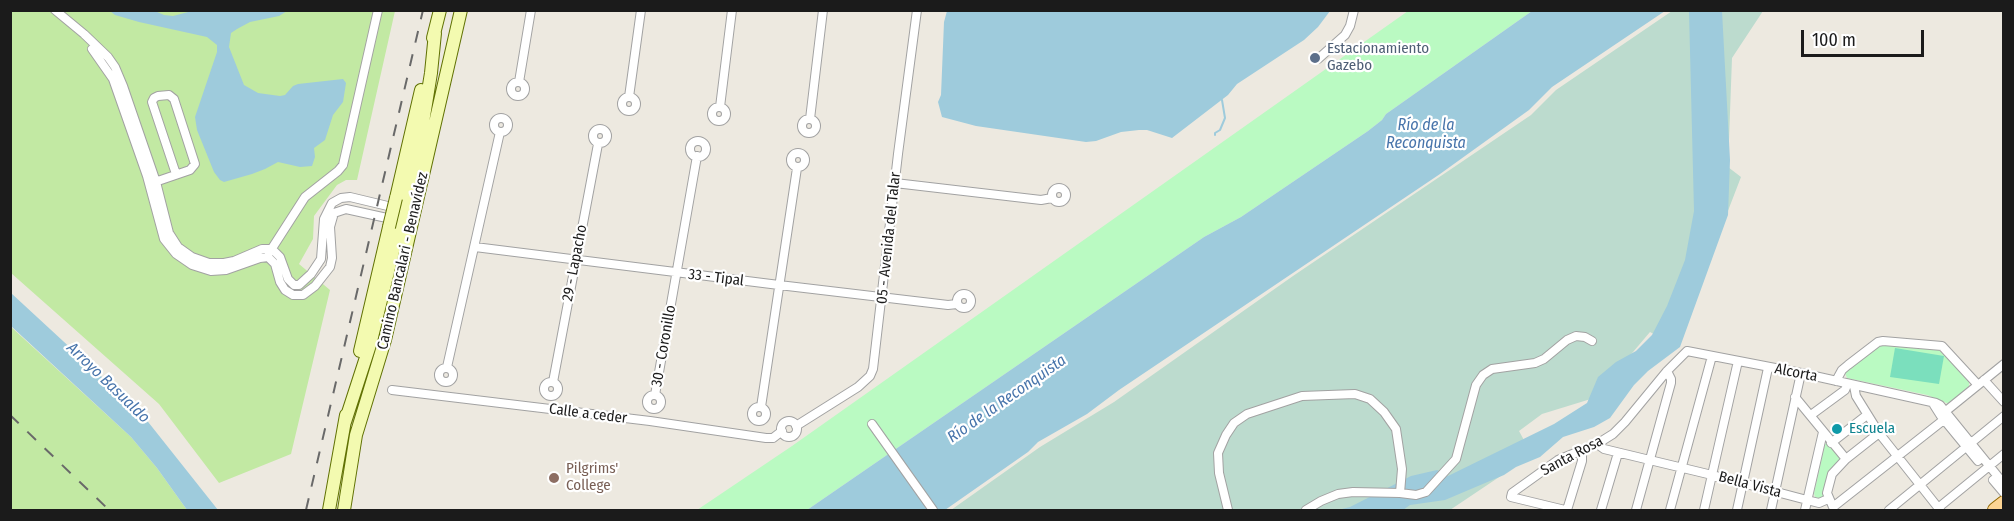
<!DOCTYPE html>
<html>
<head>
<meta charset="utf-8">
<style>
	body { margin:0 }
	#map { position:relative; width:2014px; height:521px; overflow:hidden; background:#ede9e0; font-family:"Fira Sans Condensed",sans-serif }
	canvas { display:block }
	.frame { position:absolute; inset:0; border:12px solid #1b1b1b; pointer-events:none }
	.scale { position:absolute; left:1801px; top:30px; width:123px; height:27px; box-sizing:border-box; border:3px solid #1b1b1b; border-top:0; padding-left:8px; font-size:18px; line-height:21px; white-space:nowrap; color:#1b1b1b; -webkit-text-stroke:4px #fff; paint-order:stroke }
</style>
</head>
<body>
<div id="map">
<canvas width="2014" height="521"></canvas>
<div class="frame"></div>
<div class="scale">100 m</div>
</div>
<script>
const ctx = document.querySelector('canvas').getContext('2d');
ctx.lineJoin = 'round';
function fill(path, color) { ctx.fillStyle = color; ctx.fill(path, 'evenodd'); }
const shape = rows => new Path2D(rows.map(r => 'M' + r).join(''));
function stroke(path, color, width, dash) { ctx.strokeStyle = color; ctx.lineWidth = width; ctx.lineCap = dash ? 'butt' : 'round'; ctx.setLineDash(dash || []); ctx.stroke(path); }
function write(font, color, halo, rows, align = 'center') {
  ctx.font = font + ' "Fira Sans Condensed",sans-serif'; ctx.lineWidth = 4.5; ctx.setLineDash([]); ctx.textBaseline = 'middle'; ctx.strokeStyle = halo; ctx.fillStyle = color; for (const [text, x, y, turn = 0] of rows) {
    ctx.save(); ctx.translate(x, y); ctx.rotate((+turn || 0) * Math.PI / 180); ctx.textAlign = isNaN(turn) ? turn : align; if (halo) ctx.strokeText(text, 0, 0); ctx.fillText(text, 0, 0); ctx.restore();
  }
}
fill(shape([
	[11,11,395,11,357,180,346,180,337,185,314,216,313,239,299,264,330,290,291,454,219,483,159,404,11,273],
	[10,326,131,437,157,468,187,510,11,510]
]), '#c2e9a3');
fill(shape([
	[1672,11,1763,11,1732,58,1728,167,1741,177,1676,346,1650,332,1594,398,1542,414,1519,431,1532,455,1450,510,951,510,1040,447,1114,402,1293,276,1531,115,1556,90]
]), '#bcdbce');
fill(shape([
	[1408,11,1532,11,1386,114,1382,120,1368,131,1241,217,1204,237,807,510,697,510,792,446],
	[1879,345,1939,350,1969,381,1969,389,1949,404,1927,395,1847,378,1845,373],
	[1827,442,1840,457,1840,460,1829,471,1823,497,1821,499,1815,497,1814,493,1825,444]
]), '#bafac2');
fill(shape([
	[1895,348,1944,356,1939,384,1890,377]
]), '#7bdfbd');
fill(shape([
	[110,11,155,11,164,15,173,16,192,11,287,11,279,16,250,22,237,29,231,33,229,47,244,85,258,93,280,96,285,95,293,86,298,84,343,79,346,83,343,102,333,115,325,140,314,148,315,157,312,166,300,167,278,162,265,169,252,174,224,182,220,180,214,172,197,130,195,117,217,52,217,45,207,37,139,22,115,15],
	[947,11,947,10,1330,11,1318,27,1304,40,1237,84,1228,95,1172,138,1147,130,1139,130,1121,132,1096,141,1086,142,976,126,942,117,938,102,941,95,944,22],
	[1532,11,1665,11,1552,87,1529,110,1440,174,1119,390,1087,414,1038,442,1028,452,945,510,807,510,1204,237,1241,217,1368,131,1382,120,1386,114],
	[1689,11,1722,11,1730,160,1728,215,1680,347,1648,371,1634,385,1610,418,1594,427,1563,437,1540,457,1516,467,1504,475,1445,500,1410,505,1403,510,1338,510,1350,507,1411,476,1437,470,1448,476,1554,424,1587,403,1598,377,1616,362,1636,351,1652,335,1667,306,1685,260,1694,211],
	[11,293,141,413,218,510,187,510,157,468,131,437,11,326]
]), '#9ecbdc');
stroke(shape([
	[1215,135,1215,133,1220,130,1225,118,1222,100]
]), '#9ecbdc', 2);
const street = shape([
	[55,10,84,34,108,57,115,67,123,86,156,182,169,233,178,247,192,257,209,263,224,263,234,261,262,249,272,249,280,257,288,279,294,285,299,285,311,274,321,259,324,219,332,203,341,198,350,197,396,208],
	[92,49,113,79,147,176,164,239,176,254,192,265,211,271,226,270,260,258,268,257,275,264,280,282,285,290,293,295,303,295,315,286,330,267,332,258,330,227,334,213,346,209,396,220],
	[1318,59,1345,35,1350,26,1354,10],
	'511 89a7 7 0 1 1 14 0a7 7 0 1 1-14 0Z',
	[519,82,531,10],
	'622 104a7 7 0 1 1 14 0a7 7 0 1 1-14 0Z',
	[629,97,641,10],
	'712 114a7 7 0 1 1 14 0a7 7 0 1 1-14 0Z',
	[720,107,732,10],
	'494 125a7 7 0 1 1 14 0a7 7 0 1 1-14 0Z',
	'802 126a7 7 0 1 1 14 0a7 7 0 1 1-14 0Z',
	[810,119,823,10],
	'593 136a7 7 0 1 1 14 0a7 7 0 1 1-14 0Z',
	'690 149a8 8 0 1 1 16 0a8 8 0 1 1-16 0Z',
	'791 160a7 7 0 1 1 14 0a7 7 0 1 1-14 0Z',
	[152,183,190,170,195,164,174,99,169,95,158,96,154,98,152,102,176,174],
	[895,183,1041,200,1052,198],
	'1052 195a7 7 0 1 1 14 0a7 7 0 1 1-14 0Z',
	[475,247,779,285,948,305,957,304],
	[269,253,305,197,338,171,343,165,378,10],
	'957 301a7 7 0 1 1 14 0a7 7 0 1 1-14 0Z',
	[447,367,500,132],
	'439 375a7 7 0 1 1 14 0a7 7 0 1 1-14 0Z',
	[1984,380,2004,402],
	[1836,381,1842,370,1848,365,1878,342,1883,341,1942,346,1978,385],
	'544 389a7 7 0 1 1 14 0a7 7 0 1 1-14 0Z',
	[553,382,598,144],
	[1854,386,1856,396,1879,433,1940,510],
	[392,390,650,421,766,438,773,438,782,431],
	'647 402a7 7 0 1 1 14 0a7 7 0 1 1-14 0Z',
	[655,395,697,156],
	[1795,397,1846,459],
	[1934,405,1941,416,1978,461],
	'752 414a7 7 0 1 1 14 0a7 7 0 1 1-14 0Z',
	[761,407,797,168],
	[1811,415,1845,390,1847,385],
	[1941,415,2004,364],
	'781 429a8 8 0 1 1 16 0a8 8 0 1 1-16 0Z',
	[872,424,933,510],
	[796,426,858,387,870,376,873,369,898,154,917,10],
	[1879,433,1846,459,1832,474,1827,493,1833,507,1941,422,1945,421],
	[1831,443,1867,415],
	[1597,444,1604,449,1712,475,1807,500,1819,503,1828,499],
	[1993,480,2004,493],
	[1938,508,2004,454],
	[1228,510,1219,473,1218,453,1226,435,1234,423,1247,414,1302,396,1355,394,1370,399,1384,412,1396,429,1402,469,1400,493],
	[1306,510,1321,501,1338,494,1353,492,1400,493,1416,495,1426,492,1456,459,1476,385,1483,375,1492,369,1535,363,1544,359,1567,340,1576,336,1585,337,1592,341],
	[1565,510,1511,497,1512,493,1558,460,1597,444,1613,434,1625,422,1667,371,1687,351,1801,373,1936,403,1940,405,2004,484],
	[1567,510,1582,461,1582,451],
	[1601,510,1618,453],
	[1636,510,1671,383,1671,379,1667,371],
	[1670,510,1712,356],
	[1704,510,1738,361],
	[1737,510,1768,368],
	[1771,510,1801,373],
	[1805,510,1823,432],
	[1889,510,2004,416]
]);
const secondary = shape([
	[433,38,440,10],
	[396,198,421,90],
	[360,351,389,227],
	[345,422,370,345,420,141,431,73,435,33],
	[329,510,346,415],
	[344,510,356,435,385,340,461,10]
]);
const primary = shape([
	[1995,510,2004,503]
]);
stroke(street, '#a2a2a2', 10);
stroke(secondary, '#607103', 14);
stroke(primary, '#916800', 16);
stroke(street, '#fff', 8);
stroke(secondary, '#f3fab0', 12);
stroke(primary, '#fdd594', 14);
stroke(shape([
	[10,415,109,510],
	[306,510,423,10]
]), '#696969', 2, [12, 12]);
const secondaryBridge = shape([
	[389,227,396,198]
]);
stroke(secondaryBridge, '#607103', 14, []);
stroke(secondaryBridge, '#f3fab0', 12);
for (const [x, y, r, color] of [
	[1315,58,6,"#5c6f8a"],
	[1837,429,6,"#0f9aa8"],
	[554,478,6,"#8d6e63"]
]) { const dot = new Path2D(); dot.arc(x, y, r, 0, 2 * Math.PI); ctx.fillStyle = color; ctx.fill(dot); stroke(dot, '#fff', 2); }
write('15px', '#4e5e75', '#fff', [
	["Estacionamiento",1327,49],
	["Gazebo",1327,66]
], 'left');
write('15px', '#1b1b1b', '#fff', [
	["05 - Avenida del Talar",889,238,-84],
	["Camino Bancalari - Benavídez",403,261,-77],
	["29 - Lapacho",575,263,-79],
	["33 - Tipal",716,278,7],
	["30 - Coronillo",664,346,-80],
	["Alcorta",1796,373,11],
	["Calle a ceder",588,414,7],
	["Santa Rosa",1572,456,-28],
	["Bella Vista",1750,485,15]
]);
write('15px', '#0d838f', '#fff', [
	["Escuela",1849,429]
], 'left');
write('15px', '#785e54', '#fff', [
	["Pilgrims'",566,469],
	["College",566,486]
], 'left');
write('italic 16px', '#4774ab', '#fff', [
	["Río de la",1426,126],
	["Reconquista",1426,144],
	["Arroyo Basualdo",108,383,44],
	["Río de la Reconquista",1007,399,-35]
]);
</script>
</body>
</html>
